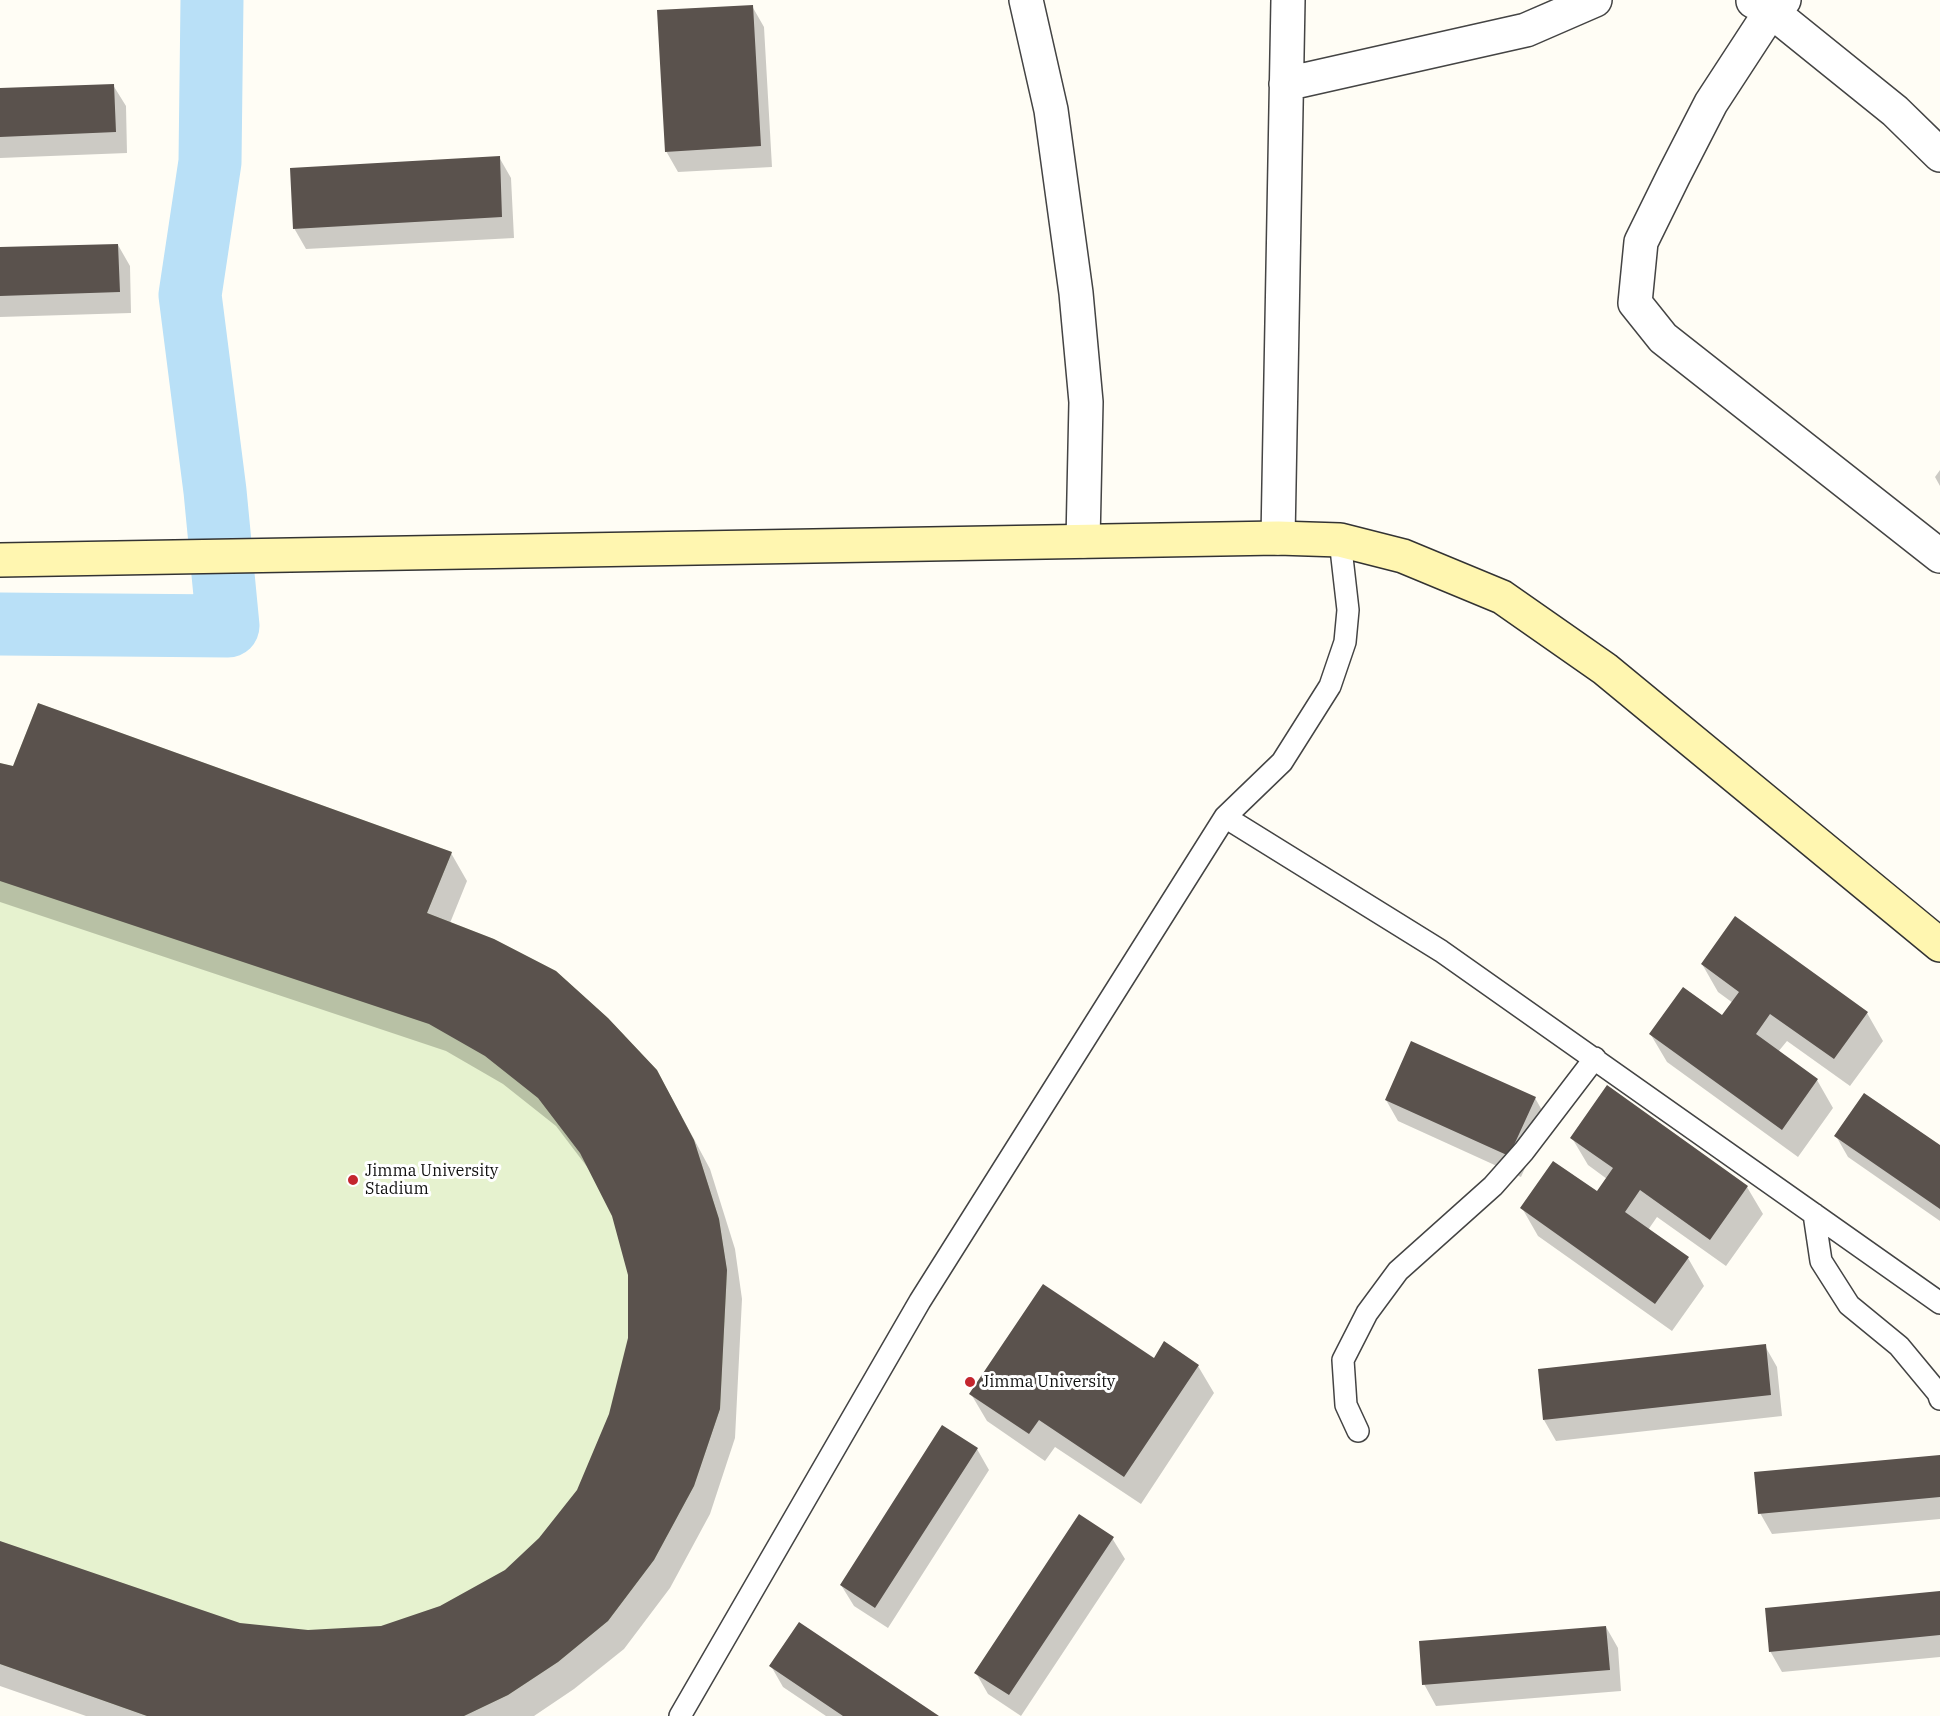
<!DOCTYPE html>
<html>
<head>
<meta charset="utf-8">
<style>
	body { margin:0 }
	canvas { display:block; background:#fffdf5 }
</style>
</head>
<body>
<canvas width="1940" height="1716"></canvas>
<script>
const ctx = document.querySelector('canvas').getContext('2d');
ctx.lineJoin = 'round';
function fill(path, color) { ctx.fillStyle = color; ctx.fill(path, 'evenodd'); }
const shape = rows => new Path2D(rows.map(r => 'M' + r).join(''));
function stroke(path, color, width, dash) { ctx.strokeStyle = color; ctx.lineWidth = width; ctx.lineCap = dash ? 'butt' : 'round'; ctx.setLineDash(dash || []); ctx.stroke(path); }
function write(font, color, halo, rows, align = 'center') {
  ctx.font = font + ' "IBM Plex Serif",serif'; ctx.lineWidth = 6; ctx.setLineDash([]); ctx.textBaseline = 'middle'; ctx.strokeStyle = halo; ctx.fillStyle = color; for (const [text, x, y, turn = 0] of rows) {
    ctx.save(); ctx.translate(x, y); ctx.rotate((+turn || 0) * Math.PI / 180); ctx.textAlign = isNaN(turn) ? turn : align; if (halo) ctx.strokeText(text, 0, 0); ctx.fillText(text, 0, 0); ctx.restore();
  }
}
fill(shape([
	[38,703,452,852,427,913,494,939,556,971,608,1018,657,1070,694,1140,719,1219,727,1271,720,1409,694,1486,654,1560,608,1621,558,1662,508,1695,464,1716,147,1716,0,1664,0,763,13,766]
]), '#e6f2cf');
fill(shape([
	[752,6,764,27,772,167,678,172,666,151],
	[113,85,126,106,127,153,0,158,0,90],
	[499,157,511,178,514,238,306,249,294,228],
	[118,245,130,266,131,313,0,317,0,249],
	[1940,470,1940,486,1935,477],
	[0,764,451,853,467,881,450,923,656,1071,673,1100,710,1169,735,1249,742,1299,735,1438,710,1514,670,1588,624,1649,574,1689,534,1716,86,1716,0,1686,0,1543,239,1624,308,1632,381,1628,441,1607,506,1571,540,1539,578,1491,611,1415,629,1338,629,1275,613,1216,591,1172,556,1126,503,1084,446,1051,0,902],
	[1702,964,1867,1013,1883,1041,1850,1086,1787,1041,1778,1052,1817,1080,1833,1108,1798,1157,1667,1062,1651,1035,1723,1017,1733,1003,1718,992],
	[1535,1098,1547,1119,1521,1177,1398,1121,1386,1100],
	[1836,1136,1940,1147,1940,1221,1848,1157],
	[1572,1138,1747,1187,1763,1214,1726,1266,1657,1217,1648,1230,1688,1258,1704,1286,1672,1331,1538,1236,1522,1208,1597,1193,1607,1179,1588,1165],
	[1765,1346,1777,1367,1782,1416,1556,1441,1544,1420],
	[1154,1360,1198,1366,1214,1393,1141,1504,1055,1447,1045,1461,987,1421,971,1394],
	[977,1449,989,1470,888,1628,854,1606,841,1585],
	[1940,1457,1940,1519,1772,1534,1760,1513],
	[1112,1538,1125,1559,1021,1716,988,1694,976,1673],
	[1940,1592,1940,1657,1782,1672,1770,1651],
	[1606,1627,1618,1648,1621,1691,1436,1706,1424,1684],
	[771,1666,936,1716,826,1716,783,1687]
]), '#0003');
stroke(shape([
	[0,624,228,626,215,491,190,295,210,162,212,0]
]), '#b9e0f7', 63);
fill(shape([
	[753,5,761,146,665,152,657,10],
	[114,84,116,132,0,137,0,88],
	[500,156,502,217,293,229,290,168],
	[118,244,120,292,0,296,0,247],
	[38,703,452,852,427,913,494,939,556,971,608,1018,657,1070,694,1140,719,1219,727,1270,720,1409,694,1486,654,1560,608,1621,558,1662,508,1695,464,1716,147,1716,0,1664,0,1541,240,1623,308,1630,381,1626,440,1606,505,1570,539,1538,577,1490,609,1414,628,1338,628,1275,612,1216,580,1153,538,1098,485,1056,429,1024,0,881,0,763,13,766],
	[1735,916,1868,1012,1834,1059,1770,1014,1756,1034,1818,1079,1782,1130,1649,1034,1683,987,1722,1015,1739,992,1701,964],
	[1411,1041,1536,1097,1509,1156,1385,1100],
	[1607,1085,1748,1186,1710,1240,1640,1190,1625,1212,1689,1257,1655,1304,1520,1208,1553,1161,1597,1191,1613,1168,1570,1138],
	[1864,1093,1940,1145,1940,1209,1834,1136],
	[1043,1284,1154,1358,1164,1341,1199,1365,1124,1477,1039,1420,1029,1434,969,1394],
	[1766,1344,1771,1395,1543,1420,1538,1369],
	[942,1425,978,1448,875,1608,840,1585],
	[1940,1455,1940,1497,1758,1514,1754,1472],
	[1079,1514,1114,1537,1009,1695,974,1673],
	[1940,1591,1940,1635,1769,1652,1765,1608],
	[799,1622,939,1716,843,1716,769,1666],
	[1606,1626,1610,1670,1422,1685,1419,1641]
]), '#5a524d');
const lane = shape([
	[1225,817,1441,951,1940,1303],
	[1814,1214,1821,1261,1849,1305,1899,1346,1938,1393,1940,1399],
	[1358,1431,1346,1405,1343,1360,1367,1313,1398,1271,1493,1186,1524,1151,1595,1058],
	[680,1716,920,1301,1225,817,1282,762,1330,686,1345,642,1348,610,1340,540]
]);
const street = shape([
	[1026,0,1051,110,1076,293,1086,402,1083,541],
	[1784,0,1771,11,1711,103,1674,175,1641,242,1635,303,1663,338,1940,556],
	[1753,1,1771,11,1895,111,1940,155],
	[1286,84,1526,30,1595,0],
	[1278,538,1288,0]
]);
const secondary = shape([
	[0,560,1278,538,1340,540,1403,556,1502,597,1605,669,1940,945]
]);
stroke(lane, '#444', 24);
stroke(street, '#444', 36);
stroke(secondary, '#333', 36);
stroke(lane, '#fff', 21);
stroke(street, '#fff', 33);
stroke(secondary, '#fff6b0', 33);
for (const [x, y, r, color] of [
	[353,1180,6,"#c4262e"],
	[970,1382,6,"#c4262e"]
]) { const dot = new Path2D(); dot.arc(x, y, r, 0, 2 * Math.PI); ctx.fillStyle = color; ctx.fill(dot); stroke(dot, '#fff', 2); }
write('16px', '#111', '#fff', [
	["Jimma University",365,1171],
	["Stadium",365,1189],
	["Jimma University",982,1382]
], 'left');
</script>
</body>
</html>
